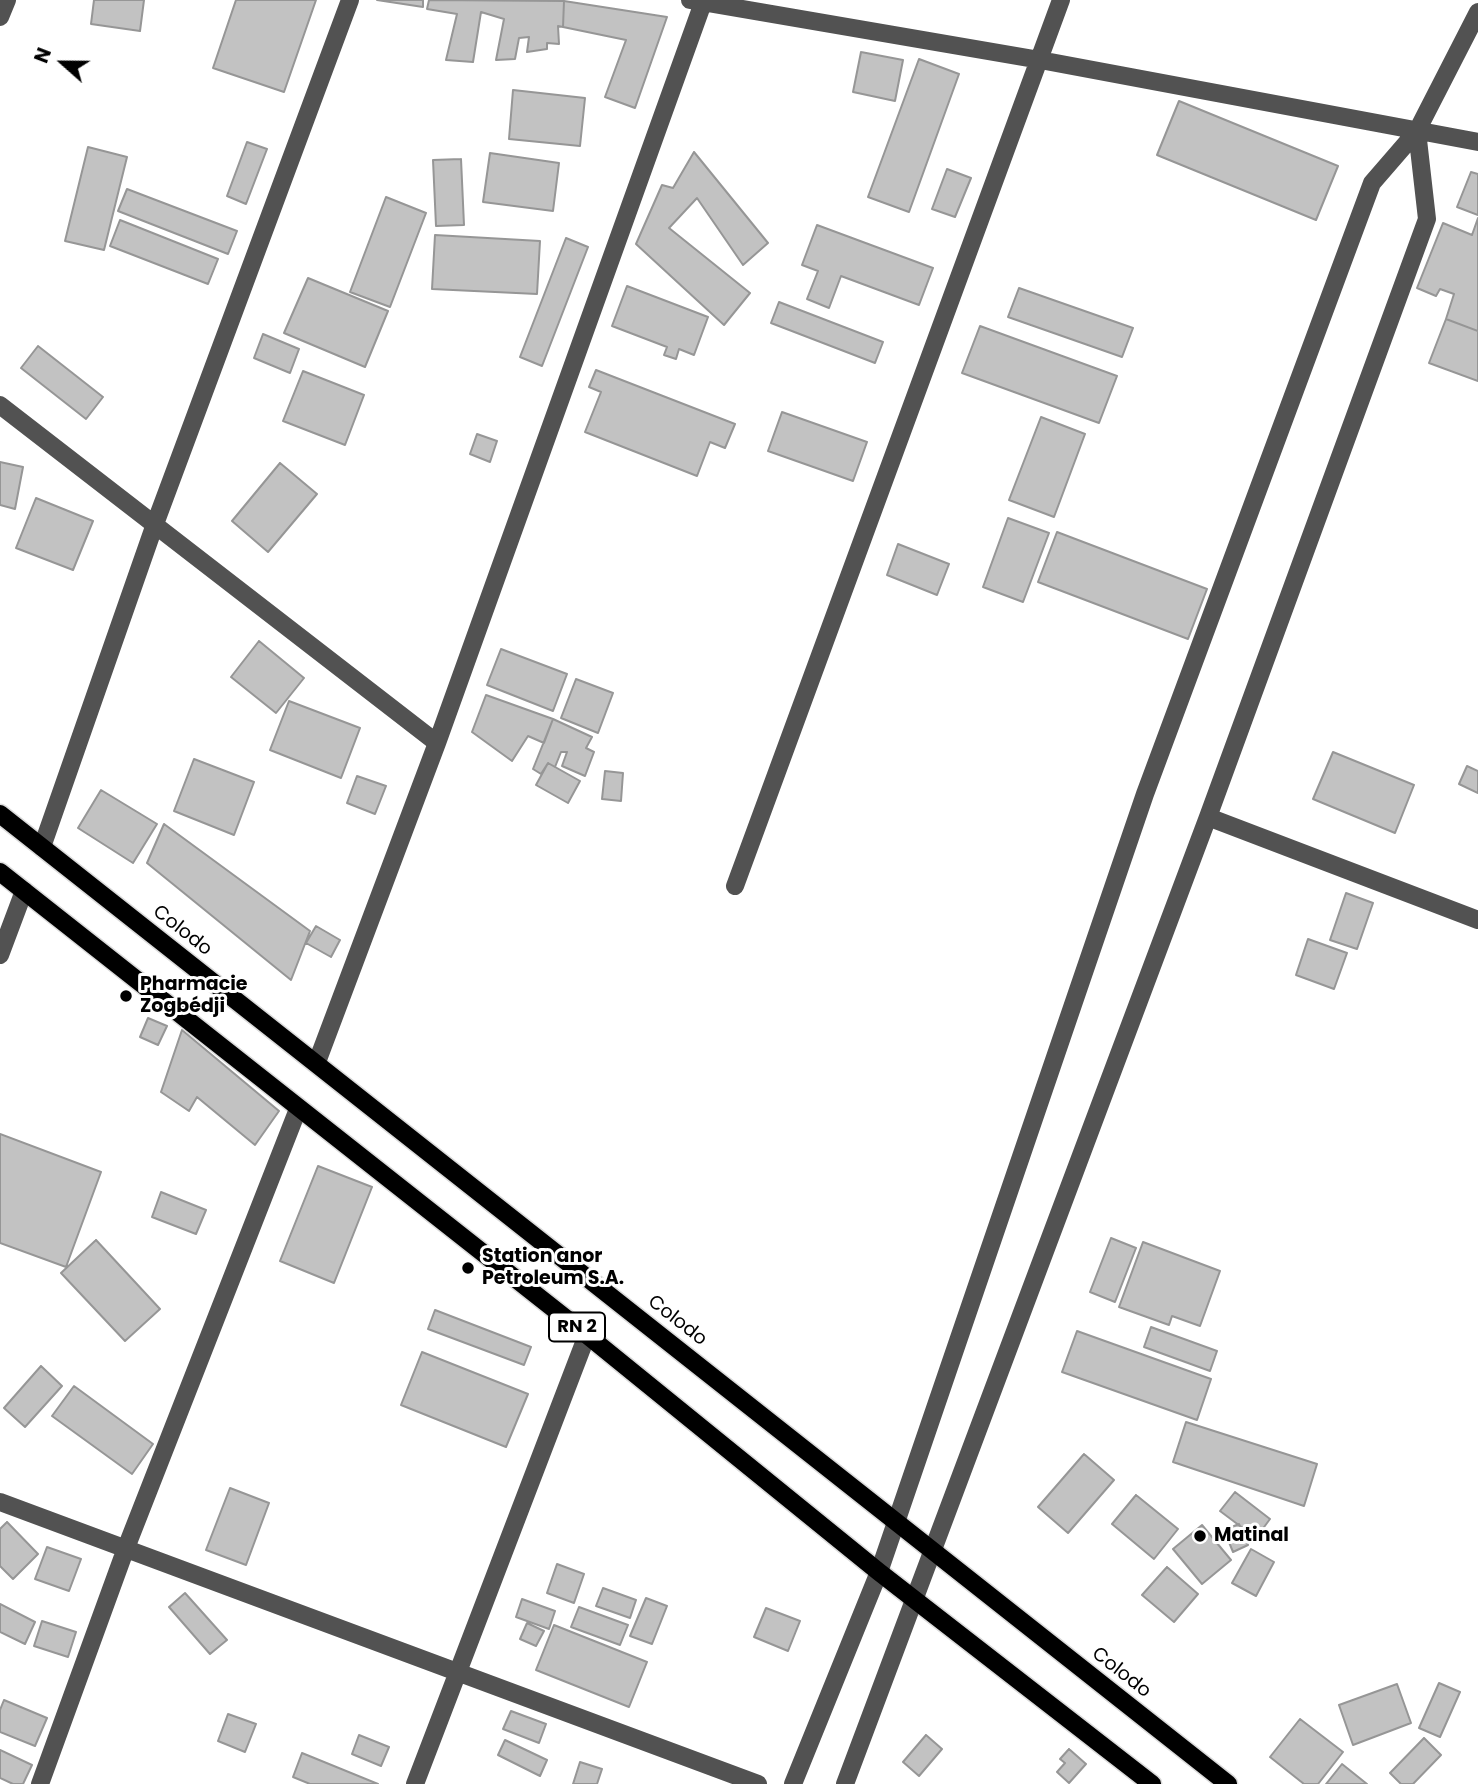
<!DOCTYPE html>
<html>
<head>
<meta charset="utf-8">
<style>
	body { margin:0 }
	#map { position:relative; width:1478px; height:1784px; overflow:hidden; background:#fff; font-family:Poppins,sans-serif }
	canvas { display:block }
	.north { position:absolute; left:28px; top:28px; width:70px; height:70px; -webkit-text-stroke:5px #fff; paint-order:stroke; rotate:291deg; font-size:19px; font-weight:700; line-height:28px; text-align:center; color:#000 }
	.north::after { content:''; display:block; margin:auto; width:24px; height:32px; background:#000; clip-path:polygon(50% 0,100% 100%,50% 72%,0 100%) }
</style>
</head>
<body>
<div id="map">
<canvas width="1478" height="1784"></canvas>
<div class="north">N</div>
</div>
<script>
const ctx = document.querySelector('canvas').getContext('2d');
ctx.lineJoin = 'round';
function fill(path, color) { ctx.fillStyle = color; ctx.fill(path, 'evenodd'); }
const shape = rows => new Path2D(rows.map(r => 'M' + r).join(''));
function stroke(path, color, width, dash) { ctx.strokeStyle = color; ctx.lineWidth = width; ctx.lineCap = dash ? 'butt' : 'round'; ctx.setLineDash(dash || []); ctx.stroke(path); }
function write(font, color, halo, rows, align = 'center') {
  ctx.font = font + ' Poppins,sans-serif'; ctx.lineWidth = 6; ctx.setLineDash([]); ctx.textBaseline = 'middle'; ctx.strokeStyle = halo; ctx.fillStyle = color; for (const [text, x, y, turn = 0] of rows) {
    ctx.save(); ctx.translate(x, y); ctx.rotate((+turn || 0) * Math.PI / 180); ctx.textAlign = isNaN(turn) ? turn : align; if (halo) ctx.strokeText(text, 0, 0); ctx.fillText(text, 0, 0); ctx.restore();
  }
}
const building = shape([
	[94,0,144,0,140,31,91,24,94,0],
	[236,0,316,0,284,92,213,68,236,0],
	[377,0,423,0,423,7,377,0],
	[429,0,564,1,563,27,558,26,559,44,547,43,547,49,527,52,529,37,519,38,515,59,496,60,504,19,481,12,473,62,446,60,457,14,427,9,429,0],
	[564,1,667,17,635,108,605,97,626,40,563,27,564,1],
	[861,52,903,60,895,101,853,92,861,52],
	[919,59,959,74,909,212,868,197,919,59],
	[513,90,585,98,580,146,509,139,513,90],
	[1179,101,1338,166,1316,220,1157,155,1179,101],
	[247,142,267,149,246,204,227,196,247,142],
	[88,147,127,157,104,250,65,241,88,147],
	[694,152,768,243,743,265,697,198,669,228,750,293,724,325,636,244,662,185,673,188,694,152],
	[490,153,559,163,553,211,483,202,490,153],
	[461,159,464,225,436,226,433,160,461,159],
	[947,169,971,178,955,217,932,209,947,169],
	[1471,172,1478,174,1478,215,1457,207,1471,172],
	[127,189,237,231,228,254,118,211,127,189],
	[386,197,426,213,390,307,350,292,386,197],
	[1478,218,1478,331,1446,319,1454,294,1440,289,1436,296,1417,288,1443,223,1472,235,1478,218],
	[120,220,218,259,208,284,110,246,120,220],
	[817,225,933,268,919,305,841,276,829,308,807,299,818,271,802,265,817,225],
	[435,235,540,241,537,294,432,289,435,235],
	[566,238,588,247,542,366,520,357,566,238],
	[308,278,388,311,365,367,284,333,308,278],
	[627,286,708,317,694,355,679,349,676,359,664,355,667,347,612,326,627,286],
	[1019,288,1133,328,1122,357,1008,317,1019,288],
	[779,302,883,342,875,363,771,323,779,302],
	[1446,319,1478,331,1478,381,1429,363,1446,319],
	[980,326,1117,376,1099,423,962,373,980,326],
	[263,334,299,349,290,373,254,358,263,334],
	[38,346,103,397,86,419,21,368,38,346],
	[596,370,735,424,725,448,710,442,697,476,585,432,601,392,589,387,596,370],
	[303,371,364,395,345,445,283,421,303,371],
	[782,412,867,442,853,481,768,451,782,412],
	[1041,417,1085,434,1054,517,1009,500,1041,417],
	[477,434,497,441,490,462,470,454,477,434],
	[0,462,23,467,15,509,0,505,0,462],
	[280,463,317,494,268,552,232,521,280,463],
	[36,498,93,521,73,570,16,548,36,498],
	[1008,518,1049,533,1023,602,983,587,1008,518],
	[1057,532,1207,589,1188,639,1038,582,1057,532],
	[898,544,949,564,937,595,887,575,898,544],
	[259,641,304,678,276,713,231,677,259,641],
	[501,649,567,674,553,711,487,685,501,649],
	[576,679,613,693,598,733,561,718,576,679],
	[486,695,553,719,544,743,528,736,512,761,472,732,486,695],
	[289,701,360,728,341,778,270,750,289,701],
	[553,719,592,737,586,748,594,752,585,776,562,766,567,752,561,752,555,767,548,763,541,774,533,769,553,719],
	[1333,752,1414,785,1395,833,1313,799,1333,752],
	[194,759,254,782,234,835,174,811,194,759],
	[548,763,580,781,568,803,536,785,548,763],
	[1467,766,1478,771,1478,793,1459,784,1467,766],
	[605,771,623,773,621,801,602,799,605,771],
	[357,776,386,786,375,814,347,803,357,776],
	[101,790,157,824,133,863,78,828,101,790],
	[164,824,310,931,291,980,147,863,164,824],
	[1346,893,1373,903,1357,949,1330,940,1346,893],
	[316,926,340,940,331,957,306,943,316,926],
	[1308,939,1347,953,1334,989,1296,975,1308,939],
	[148,1018,167,1026,158,1045,140,1037,148,1018],
	[182,1030,279,1111,255,1145,197,1097,189,1111,161,1092,182,1030],
	[0,1134,101,1172,66,1267,0,1243,0,1134],
	[318,1166,372,1187,334,1283,280,1261,318,1166],
	[161,1192,206,1210,196,1234,152,1217,161,1192],
	[1111,1238,1136,1248,1115,1302,1090,1292,1111,1238],
	[96,1240,160,1309,125,1341,61,1273,96,1240],
	[1143,1242,1220,1271,1200,1326,1172,1316,1169,1325,1119,1307,1143,1242],
	[435,1310,531,1347,524,1365,428,1329,435,1310],
	[1151,1327,1217,1351,1210,1371,1144,1347,1151,1327],
	[1077,1331,1211,1379,1197,1420,1062,1372,1077,1331],
	[422,1352,528,1394,506,1447,401,1405,422,1352],
	[41,1366,62,1386,25,1427,4,1408,41,1366],
	[74,1386,153,1444,132,1474,52,1416,74,1386],
	[1186,1422,1317,1464,1304,1506,1173,1462,1186,1422],
	[1084,1454,1114,1480,1068,1533,1038,1507,1084,1454],
	[230,1488,269,1503,246,1565,206,1550,230,1488],
	[1235,1492,1270,1519,1256,1538,1220,1511,1235,1492],
	[1136,1495,1178,1529,1154,1559,1112,1524,1136,1495],
	[7,1522,38,1554,13,1579,0,1566,0,1529,7,1522],
	[1239,1524,1248,1545,1233,1552,1224,1530,1239,1524],
	[1202,1525,1231,1560,1202,1584,1173,1549,1202,1525],
	[47,1547,81,1559,69,1591,35,1579,47,1547],
	[1251,1549,1274,1562,1256,1596,1232,1583,1251,1549],
	[557,1564,584,1574,574,1603,547,1593,557,1564],
	[1167,1567,1198,1594,1174,1622,1142,1595,1167,1567],
	[603,1588,636,1600,630,1618,596,1606,603,1588],
	[185,1593,227,1640,210,1654,169,1607,185,1593],
	[646,1598,667,1606,652,1644,630,1636,646,1598],
	[522,1599,555,1611,549,1629,516,1617,522,1599],
	[0,1604,35,1622,25,1644,0,1632,0,1604],
	[579,1607,628,1625,620,1645,571,1627,579,1607],
	[766,1608,800,1621,788,1651,754,1637,766,1608],
	[42,1621,76,1632,68,1657,34,1646,42,1621],
	[527,1623,544,1631,536,1646,520,1639,527,1623],
	[554,1625,647,1662,629,1707,536,1670,554,1625],
	[1439,1683,1460,1692,1440,1737,1419,1728,1439,1683],
	[1397,1684,1411,1723,1353,1745,1339,1705,1397,1684],
	[4,1700,47,1718,35,1746,0,1732,0,1710,4,1700],
	[511,1711,546,1724,539,1743,503,1729,511,1711],
	[228,1714,256,1724,245,1752,218,1741,228,1714],
	[1300,1719,1343,1752,1318,1784,1304,1784,1270,1757,1300,1719],
	[359,1735,389,1747,381,1766,352,1754,359,1735],
	[926,1735,942,1749,919,1776,903,1762,926,1735],
	[1424,1738,1441,1755,1413,1784,1401,1784,1390,1773,1424,1738],
	[505,1740,547,1760,540,1776,498,1755,505,1740],
	[1069,1749,1086,1764,1069,1783,1057,1772,1065,1763,1060,1759,1069,1749],
	[0,1750,32,1765,23,1784,13,1784,0,1778,0,1750],
	[302,1753,378,1784,310,1784,293,1777,302,1753],
	[580,1762,602,1769,597,1784,573,1784,580,1762],
	[1342,1764,1367,1784,1326,1784,1342,1764]
]);
fill(building, '#c2c2c2');
stroke(building, '#969696', 2);
const major = shape([
	[0,814,1228,1784],
	[0,872,587,1335,879,1572,1152,1784]
]);
stroke(major, '#dbdbdb', 21);
stroke(shape([
	[690,0,1040,60,1478,142],
	[0,17,7,0],
	[0,405,437,743],
	[1208,817,1478,920],
	[42,847,155,524,350,0],
	[735,886,1061,0],
	[0,955,24,891],
	[317,1062,437,743,704,0],
	[0,1502,758,1784],
	[40,1784,126,1548,298,1109],
	[415,1784,587,1335],
	[793,1784,879,1572,1145,794,1372,183,1417,131,1478,12],
	[845,1784,1208,817,1427,219,1417,131]
]), '#525252', 18);
stroke(major, '#000', 18);
for (const [x, y, r, color] of [
	[126,996,7,"#000"],
	[468,1268,7,"#000"],
	[1200,1536,7,"#000"]
]) { const dot = new Path2D(); dot.arc(x, y, r, 0, 2 * Math.PI); ctx.fillStyle = color; ctx.fill(dot); stroke(dot, '#fff', 2.5); }
for (const [x, y, w] of [
	[577,1327,56]
]) { const box = new Path2D(); box.roundRect(x - w / 2, y - 14.5, w, 29, 5); ctx.fillStyle = '#fff'; ctx.fill(box); stroke(box, '#000', 2); }
write('bold 18px', '#000', null, [
	["RN 2",577,1327]
]);
write('19px', '#000', '#fff', [
	["Colodo",182,931,38],
	["Colodo",677,1321,38],
	["Colodo",1121,1673,38]
]);
write('bold 19px', '#000', '#fff', [
	["Pharmacie",140,985],
	["Zogbédji",140,1007],
	["Station anor",482,1257],
	["Petroleum S.A.",482,1279],
	["Matinal",1214,1536]
], 'left');
</script>
</body>
</html>
